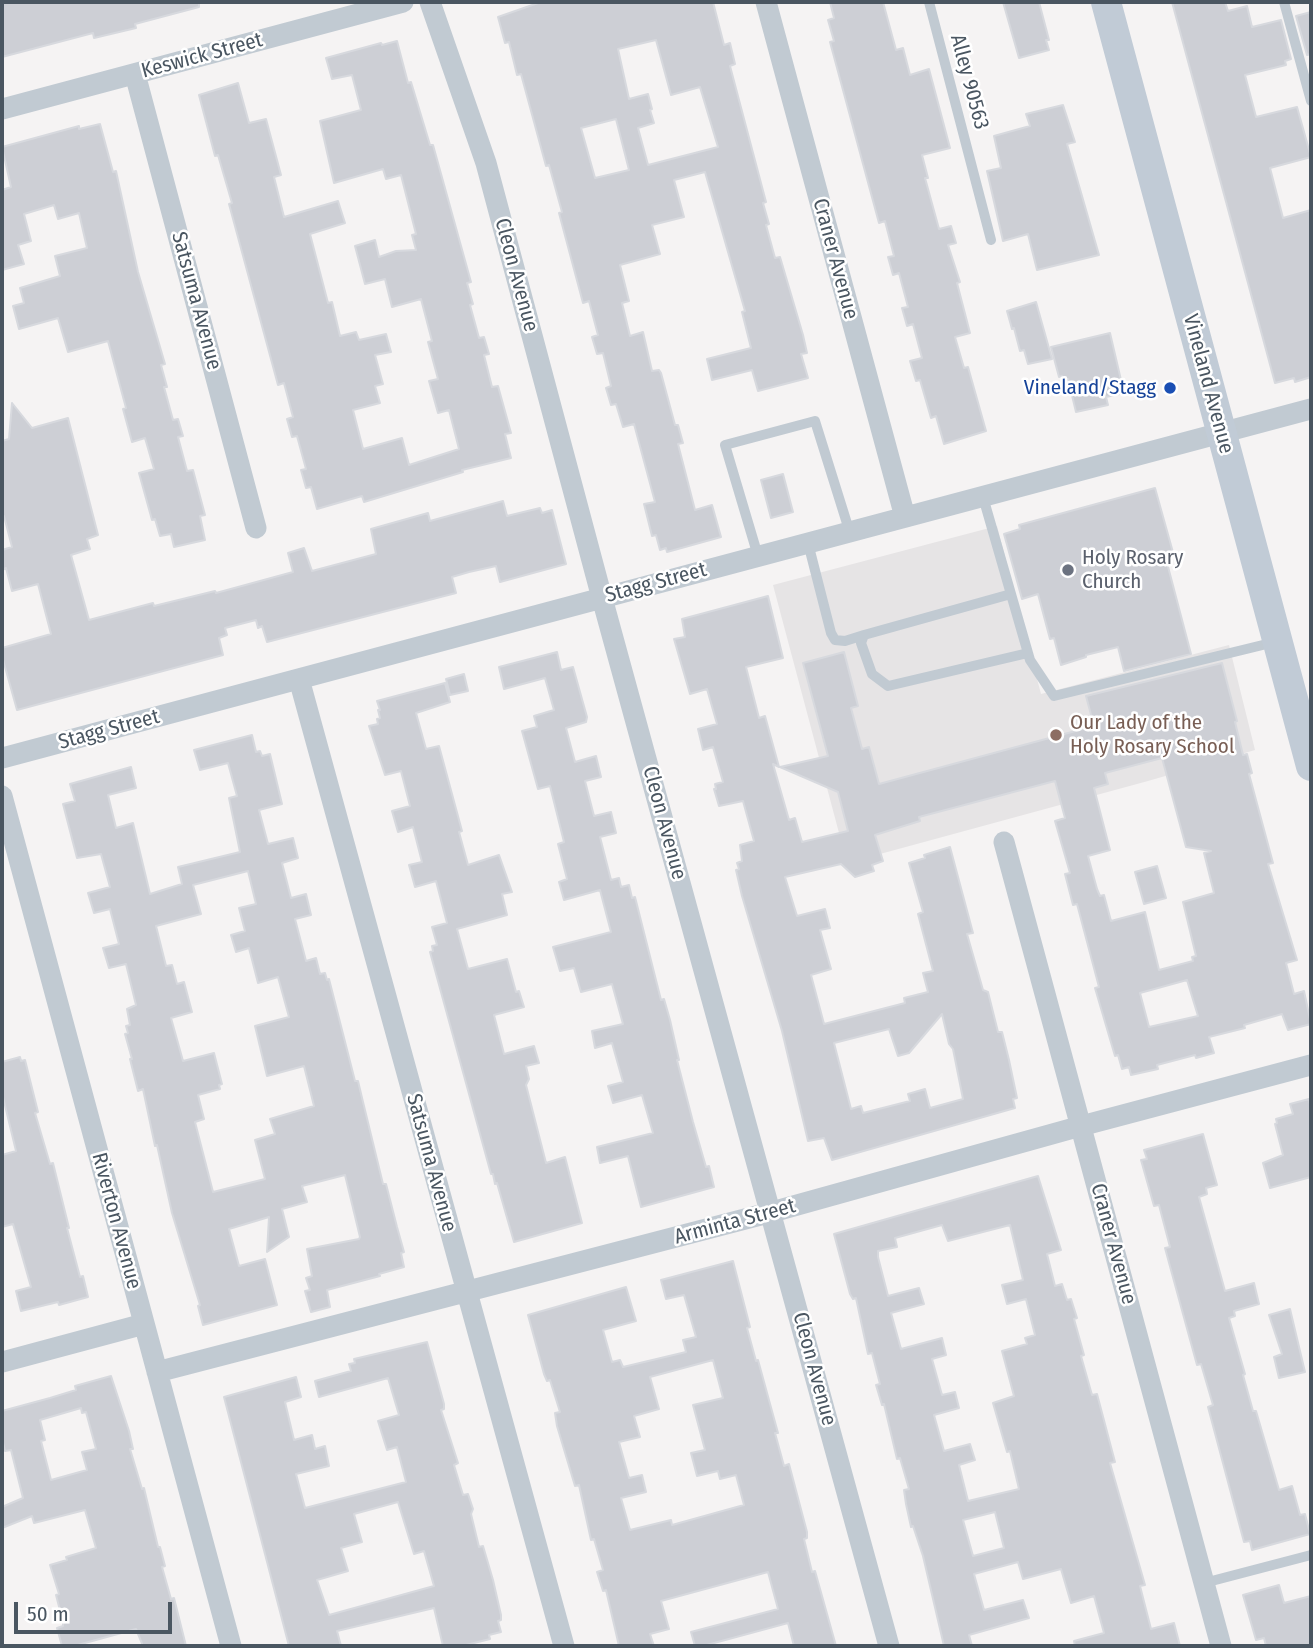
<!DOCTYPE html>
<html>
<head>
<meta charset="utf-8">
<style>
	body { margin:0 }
	#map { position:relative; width:1313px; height:1648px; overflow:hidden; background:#f5f3f3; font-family:"Fira Sans Condensed",sans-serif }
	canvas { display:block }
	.frame { position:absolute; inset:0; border:4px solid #4a5661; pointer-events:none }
	.scale { position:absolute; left:14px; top:1602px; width:158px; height:32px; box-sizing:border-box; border:4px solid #4a5661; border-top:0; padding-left:9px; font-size:21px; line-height:24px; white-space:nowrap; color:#4a5661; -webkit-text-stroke:5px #fff; paint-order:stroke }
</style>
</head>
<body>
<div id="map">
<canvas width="1313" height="1648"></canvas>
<div class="frame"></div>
<div class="scale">50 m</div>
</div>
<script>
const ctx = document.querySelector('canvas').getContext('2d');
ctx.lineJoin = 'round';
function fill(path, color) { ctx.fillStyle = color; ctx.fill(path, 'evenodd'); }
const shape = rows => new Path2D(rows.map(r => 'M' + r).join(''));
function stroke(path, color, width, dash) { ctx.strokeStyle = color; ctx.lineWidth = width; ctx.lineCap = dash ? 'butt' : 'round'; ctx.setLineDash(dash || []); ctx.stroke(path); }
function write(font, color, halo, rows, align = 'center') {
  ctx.font = font + ' "Fira Sans Condensed",sans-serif'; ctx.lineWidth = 5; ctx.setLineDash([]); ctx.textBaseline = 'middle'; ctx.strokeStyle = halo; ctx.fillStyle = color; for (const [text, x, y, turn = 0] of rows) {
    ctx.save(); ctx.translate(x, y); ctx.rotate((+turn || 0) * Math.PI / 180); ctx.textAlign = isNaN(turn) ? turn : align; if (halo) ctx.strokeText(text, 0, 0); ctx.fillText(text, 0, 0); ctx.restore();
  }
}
fill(shape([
	[997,526,1041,694,1229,645,1255,750,1148,781,847,863,773,585]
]), '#e6e4e5');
const building = shape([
	[2,2,199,2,199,7,135,24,136,28,94,38,93,33,2,57,2,2],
	[541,2,713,2,724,45,730,43,735,64,730,66,766,202,763,203,769,224,766,225,775,258,780,257,803,335,807,353,801,354,808,378,758,391,752,370,712,380,707,359,751,348,742,312,745,311,705,172,674,180,684,217,652,225,660,254,620,265,629,301,622,303,630,336,643,332,652,371,659,370,661,373,675,425,678,425,683,443,678,444,695,510,712,505,721,537,667,552,666,548,660,550,656,535,652,536,644,504,655,502,634,424,623,427,616,404,611,405,606,388,611,386,603,353,597,354,592,337,598,335,589,301,583,303,559,213,562,212,549,165,546,166,521,74,517,75,509,42,505,43,498,17,541,2],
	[656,40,671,95,700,87,718,147,648,165,638,128,654,123,650,110,652,109,648,94,629,99,618,49,656,40],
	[616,119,629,170,595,178,581,128,616,119],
	[830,2,883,2,896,50,903,48,910,75,929,69,950,148,922,155,928,178,925,178,939,229,951,226,956,243,948,245,960,282,957,283,970,333,955,337,964,368,968,367,986,431,944,444,936,416,931,418,920,380,916,381,910,361,922,358,913,324,907,326,902,308,908,307,899,273,893,275,888,257,894,256,885,221,879,223,830,42,834,41,828,20,834,18,830,2],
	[1003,2,1039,2,1049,40,1046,40,1049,50,1019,58,1003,2],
	[1172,2,1225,2,1228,11,1247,6,1252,27,1281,20,1291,59,1285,61,1286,65,1245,75,1256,117,1297,107,1311,157,1270,168,1283,218,1311,210,1311,377,1295,382,1294,378,1275,383,1172,2],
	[1311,12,1311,54,1307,55,1296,16,1311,12],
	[397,41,408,83,411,82,430,145,433,145,471,282,467,283,473,304,470,305,479,338,484,337,489,354,484,355,492,387,498,386,511,433,505,434,511,458,462,470,463,472,364,502,362,496,317,509,311,487,306,488,301,470,306,469,297,436,292,437,287,419,293,417,284,383,278,385,229,204,232,203,218,155,215,156,199,95,238,83,249,123,266,119,281,175,274,177,284,217,338,201,345,223,310,234,328,303,332,302,340,336,356,332,359,340,386,334,391,352,375,355,383,384,375,386,380,403,353,410,363,449,402,438,409,465,459,449,449,410,438,413,429,381,438,379,428,342,432,341,421,299,392,307,385,279,365,284,355,246,375,240,379,257,396,251,416,250,412,235,416,234,401,175,386,179,383,169,334,183,320,121,361,110,352,75,332,79,326,58,381,43,382,45,397,41],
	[1063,105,1075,142,1067,144,1099,255,1037,270,1028,234,1003,241,987,171,1001,168,994,136,1030,126,1026,114,1063,105],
	[100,124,113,172,116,171,138,272,165,364,161,365,167,387,164,387,173,420,178,419,183,436,178,437,187,471,193,470,205,515,200,516,205,540,174,547,171,534,160,536,155,519,152,520,139,473,154,469,145,438,132,442,123,409,126,408,108,341,68,352,58,318,19,329,13,306,24,303,20,288,60,276,55,256,87,248,79,213,58,219,54,205,24,214,31,241,18,245,24,264,2,270,2,190,11,187,2,147,79,126,79,129,100,124],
	[1036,302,1052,359,1028,364,1024,350,1020,351,1014,328,1012,329,1007,311,1036,302],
	[1110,333,1124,393,1106,397,1108,405,1076,412,1068,379,1063,380,1062,376,1059,377,1051,347,1110,333],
	[12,403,32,428,68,418,98,535,87,539,90,549,71,555,89,620,153,603,154,606,215,591,216,593,293,572,288,553,304,548,312,571,376,554,371,529,428,513,430,521,503,501,507,516,540,508,542,513,552,510,566,564,500,582,496,566,469,572,452,577,456,593,267,642,262,626,258,628,256,620,225,628,227,635,219,638,223,655,17,710,2,656,2,648,51,634,38,584,12,591,6,568,2,570,2,550,12,547,4,516,2,516,2,441,9,439,12,403],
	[783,474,793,512,771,518,761,480,783,474],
	[1155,488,1174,556,1166,559,1191,654,1124,671,1118,647,1086,655,1086,657,1061,665,1054,638,1050,639,1038,594,1022,599,1004,534,1020,529,1019,525,1155,488],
	[768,596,783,658,746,667,759,718,765,716,779,767,773,764,789,820,795,818,802,842,848,831,838,792,780,767,828,756,803,663,844,652,858,706,851,708,862,749,869,747,879,784,1094,726,1086,696,1222,663,1237,721,1235,722,1243,755,1247,754,1252,773,1249,774,1273,863,1268,864,1297,960,1286,963,1294,994,1304,991,1311,1024,1288,1030,1282,1014,1244,1025,1245,1028,1209,1037,1214,1053,1196,1058,1195,1055,1157,1065,1158,1069,1131,1075,1129,1067,1122,1069,1118,1055,1115,1056,1095,988,1099,987,1077,904,1073,905,1065,874,1070,873,1055,821,1065,818,1055,781,919,817,920,821,875,835,883,861,872,865,874,871,855,877,841,864,785,877,797,916,825,909,830,928,820,930,831,969,811,975,824,1024,905,1003,904,998,928,992,923,973,933,971,918,914,923,912,909,863,925,858,924,855,950,847,973,933,967,934,983,990,988,992,998,1032,1002,1032,1009,1060,1017,1098,1013,1099,1015,1108,832,1160,824,1138,808,1141,782,1031,742,896,736,870,739,869,737,863,742,861,740,845,754,841,743,801,719,806,714,789,716,789,715,784,723,782,713,747,703,750,698,729,717,724,707,689,690,694,674,639,685,637,682,619,768,596],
	[1162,758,1186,847,1211,851,1204,853,1214,893,1183,902,1196,956,1192,957,1193,961,1159,970,1145,912,1111,921,1104,895,1100,896,1097,889,1088,856,1110,850,1094,788,1108,784,1105,773,1162,758],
	[1187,980,1198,1016,1149,1027,1140,993,1187,980],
	[942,1014,949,1044,953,1049,963,1099,930,1108,925,1089,908,1094,910,1101,863,1113,861,1106,851,1109,834,1043,889,1029,898,1056,909,1053,942,1014],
	[557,652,561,670,573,667,587,717,586,722,566,728,575,762,596,756,601,777,585,781,594,816,611,812,616,833,600,837,611,880,619,878,621,887,629,885,632,898,635,897,661,1000,664,999,670,1020,679,1060,677,1060,693,1122,706,1167,709,1166,714,1187,641,1207,628,1156,600,1163,597,1147,653,1133,642,1095,613,1103,608,1086,623,1082,612,1043,595,1048,592,1031,623,1024,612,984,581,992,574,968,560,971,553,947,611,932,600,890,564,900,559,882,567,879,558,844,564,842,550,786,538,789,522,731,537,727,534,716,554,710,545,678,504,689,499,667,557,652],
	[464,674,468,691,450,695,446,679,464,674],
	[445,683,450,702,416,713,426,749,439,746,462,831,459,832,468,865,499,855,512,892,502,894,507,915,457,929,468,969,507,959,516,992,519,991,524,1007,494,1015,504,1054,534,1046,539,1063,526,1066,529,1079,526,1085,546,1163,565,1157,582,1223,514,1242,497,1183,495,1184,493,1174,491,1174,430,952,433,951,432,946,437,945,432,927,447,923,436,881,415,887,409,865,422,862,413,827,398,832,392,811,410,806,401,771,385,775,369,726,378,724,377,719,380,718,378,710,380,710,377,701,445,683],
	[252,735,256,752,260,751,262,756,270,754,282,804,259,810,268,844,293,838,298,858,282,863,291,898,306,894,311,915,295,919,306,961,316,958,320,974,325,973,327,980,329,979,355,1081,358,1081,363,1102,383,1184,386,1184,397,1227,404,1252,401,1253,404,1267,379,1274,380,1276,327,1290,330,1307,311,1312,305,1291,310,1290,306,1278,312,1276,307,1249,359,1239,360,1237,345,1175,302,1186,307,1202,282,1209,289,1237,267,1252,269,1217,229,1229,239,1266,265,1259,277,1305,203,1325,198,1306,200,1305,172,1213,157,1145,155,1146,143,1089,138,1091,130,1059,132,1059,125,1034,128,1033,126,1026,130,1025,127,1009,136,1005,126,964,109,968,103,948,119,944,110,909,94,913,88,893,110,887,101,854,77,858,63,804,75,801,70,784,131,767,136,788,108,795,116,828,133,823,150,894,182,884,178,867,240,852,229,798,237,796,228,763,200,770,194,750,252,735],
	[248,871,256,904,239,908,245,931,231,935,236,952,249,948,258,983,278,977,289,1017,255,1026,267,1076,304,1066,314,1106,270,1119,275,1134,255,1140,265,1179,213,1192,195,1122,204,1119,198,1095,220,1089,219,1085,222,1084,214,1053,183,1061,171,1018,192,1012,184,982,177,984,172,965,166,966,156,926,201,914,193,885,248,871],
	[1157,866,1166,898,1144,904,1135,872,1157,866],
	[20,1057,21,1061,25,1060,38,1112,35,1113,50,1164,53,1163,69,1228,67,1228,80,1277,83,1276,88,1297,59,1305,58,1302,21,1311,16,1291,31,1287,13,1224,2,1227,2,1155,16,1151,2,1093,2,1062,20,1057],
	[1309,1099,1311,1109,1311,1177,1270,1188,1263,1163,1283,1155,1275,1124,1277,1123,1276,1119,1293,1114,1290,1104,1309,1099],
	[1203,1134,1217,1185,1206,1188,1207,1194,1199,1197,1225,1291,1254,1283,1259,1304,1234,1311,1235,1316,1229,1318,1245,1374,1243,1375,1253,1411,1256,1411,1279,1490,1292,1486,1300,1515,1305,1514,1310,1534,1252,1550,1250,1541,1244,1542,1208,1407,1213,1405,1201,1364,1197,1365,1180,1303,1165,1248,1170,1247,1159,1205,1154,1206,1141,1160,1147,1159,1144,1150,1203,1134],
	[1038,1176,1061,1250,1047,1254,1055,1286,1062,1284,1067,1300,1071,1299,1077,1318,1074,1319,1084,1355,1081,1356,1092,1395,1097,1394,1115,1462,1110,1463,1145,1585,1140,1586,1151,1629,1174,1623,1180,1646,1075,1646,1074,1641,1104,1633,1094,1596,1071,1603,1061,1569,1023,1579,1018,1562,974,1574,984,1610,1023,1600,1029,1618,969,1635,972,1646,944,1646,923,1556,913,1526,911,1527,906,1504,904,1490,909,1489,900,1458,897,1459,884,1404,882,1405,876,1385,880,1384,872,1353,868,1354,856,1298,853,1299,850,1294,834,1234,1038,1176],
	[942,1225,948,1241,1010,1225,1023,1280,1002,1285,1007,1304,1026,1299,1035,1335,1025,1338,1027,1344,1002,1351,1014,1396,993,1403,1007,1452,1010,1451,1019,1489,968,1501,959,1465,975,1460,970,1444,944,1451,934,1415,959,1408,955,1392,942,1395,932,1359,946,1355,942,1338,901,1349,891,1313,924,1304,919,1288,888,1296,878,1257,878,1251,897,1247,895,1238,942,1225],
	[995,1512,1004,1548,973,1556,963,1520,995,1512],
	[733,1261,749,1323,750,1327,747,1328,756,1361,758,1360,778,1433,775,1433,784,1466,789,1464,807,1532,807,1538,804,1539,812,1572,815,1571,836,1646,794,1646,788,1623,703,1646,695,1646,691,1632,778,1609,768,1572,661,1601,669,1629,650,1634,654,1646,619,1646,606,1590,603,1591,597,1572,603,1570,594,1539,591,1540,579,1485,575,1486,557,1426,555,1413,560,1412,550,1380,547,1381,544,1374,528,1315,626,1287,636,1321,603,1330,612,1362,620,1360,623,1367,686,1352,683,1340,696,1337,684,1295,666,1299,661,1280,733,1261],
	[713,1360,723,1398,693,1405,705,1450,691,1453,697,1476,718,1471,720,1479,736,1475,744,1505,672,1525,671,1520,630,1530,621,1498,646,1492,642,1475,629,1478,619,1442,640,1437,634,1416,659,1409,650,1377,713,1360],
	[1290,1309,1305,1372,1279,1378,1274,1357,1282,1354,1269,1315,1290,1309],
	[427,1342,444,1404,444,1409,441,1410,458,1463,454,1465,463,1495,468,1494,473,1509,471,1514,479,1547,483,1546,493,1580,501,1615,501,1620,498,1621,501,1632,489,1635,490,1639,462,1646,443,1646,434,1608,337,1631,341,1646,289,1646,224,1397,296,1377,301,1397,285,1402,294,1440,312,1435,315,1449,325,1446,329,1466,296,1474,305,1508,406,1482,397,1447,387,1450,378,1421,399,1415,388,1378,319,1397,315,1381,351,1371,349,1364,355,1363,354,1359,427,1342],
	[398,1502,414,1554,424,1551,434,1586,329,1615,317,1580,348,1571,341,1548,362,1542,354,1514,398,1502],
	[111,1376,129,1431,133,1449,130,1449,142,1489,144,1488,158,1547,160,1547,165,1566,162,1567,171,1599,174,1598,186,1646,143,1646,136,1629,74,1646,62,1646,57,1628,63,1626,63,1622,56,1595,59,1594,50,1565,67,1560,66,1557,96,1548,85,1510,34,1523,32,1516,2,1528,2,1507,23,1498,11,1450,5,1451,2,1438,2,1411,50,1398,76,1390,75,1386,111,1376],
	[81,1408,82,1413,86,1412,96,1449,82,1452,87,1470,51,1480,41,1441,45,1440,40,1420,81,1408],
	[1279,1585,1284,1603,1311,1596,1311,1646,1266,1646,1264,1638,1256,1640,1243,1595,1279,1585]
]);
fill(building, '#cdcfd5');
stroke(building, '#d7d9de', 2);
stroke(shape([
	[929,2,991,240],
	[1284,2,1311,101],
	[983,497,1030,660,1054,696,1275,642],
	[808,543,831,633,835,640,845,641,864,635],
	[758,556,725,445,815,421,850,533],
	[1011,594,864,635,861,643,872,674,888,686,1028,653],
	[1204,1583,1311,1555]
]), '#c1cad2', 10);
stroke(shape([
	[430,2,486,163,602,598,889,1646],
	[766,2,905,517],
	[135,74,256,528],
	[2,109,403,2],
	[299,679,564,1646],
	[2,758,1311,409],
	[2,796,231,1646],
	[1004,842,1221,1646],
	[2,1362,144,1324],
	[157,1372,772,1212,1081,1126,1311,1065]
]), '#c1cad2', 21);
stroke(shape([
	[1106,2,1311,766]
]), '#c1cbd6', 30);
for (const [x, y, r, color] of [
	[1170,388,7,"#1a4fb4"],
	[1068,570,7,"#6b7280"],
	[1056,735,7,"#8d6e63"]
]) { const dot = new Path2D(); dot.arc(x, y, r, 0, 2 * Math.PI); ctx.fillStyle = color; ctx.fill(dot); stroke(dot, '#fff', 2.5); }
write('21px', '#4a5661', '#fff', [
	["Keswick Street",202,56,-15],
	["Alley 90563",969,82,75],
	["Craner Avenue",835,259,75],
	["Cleon Avenue",516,275,75],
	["Satsuma Avenue",196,301,75],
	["Vineland Avenue",1208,384,75],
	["Stagg Street",656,583,-15],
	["Stagg Street",109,730,-15],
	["Cleon Avenue",664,823,75],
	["Satsuma Avenue",431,1163,75],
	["Riverton Avenue",116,1221,75],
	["Arminta Street",735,1222,-15],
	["Craner Avenue",1113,1244,75],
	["Cleon Avenue",814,1369,75]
]);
write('21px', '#164399', '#fff', [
	["Vineland/Stagg",1156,388]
], 'right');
write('21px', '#5b616d', '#fff', [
	["Holy Rosary",1082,558],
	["Church",1082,582]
], 'left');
write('21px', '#785e54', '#fff', [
	["Our Lady of the",1070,723],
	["Holy Rosary School",1070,747]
], 'left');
</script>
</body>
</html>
